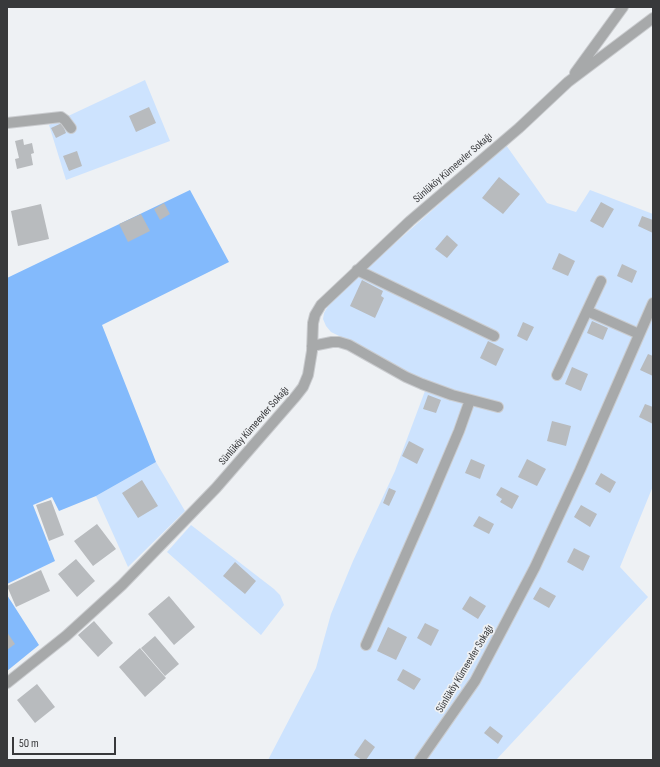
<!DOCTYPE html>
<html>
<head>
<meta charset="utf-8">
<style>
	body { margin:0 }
	#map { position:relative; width:660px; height:767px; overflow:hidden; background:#eef1f4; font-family:"Sofia Sans Condensed",sans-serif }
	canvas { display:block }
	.frame { position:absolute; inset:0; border:8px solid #38393b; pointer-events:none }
	.scale { position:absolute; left:12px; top:737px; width:104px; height:18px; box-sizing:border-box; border:2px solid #38393b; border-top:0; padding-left:5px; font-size:12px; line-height:14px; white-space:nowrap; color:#38393b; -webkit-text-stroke:3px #eef1f4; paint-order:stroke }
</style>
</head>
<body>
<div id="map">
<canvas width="660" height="767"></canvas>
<div class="frame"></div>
<div class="scale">50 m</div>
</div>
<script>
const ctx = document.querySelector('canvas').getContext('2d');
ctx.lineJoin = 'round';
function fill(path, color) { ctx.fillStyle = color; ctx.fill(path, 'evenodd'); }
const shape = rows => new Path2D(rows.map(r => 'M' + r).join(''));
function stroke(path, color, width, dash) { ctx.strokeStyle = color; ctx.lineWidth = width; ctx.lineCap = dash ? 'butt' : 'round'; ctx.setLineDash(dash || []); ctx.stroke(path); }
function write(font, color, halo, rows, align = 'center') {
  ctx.font = font + ' "Sofia Sans Condensed",sans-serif'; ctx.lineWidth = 3.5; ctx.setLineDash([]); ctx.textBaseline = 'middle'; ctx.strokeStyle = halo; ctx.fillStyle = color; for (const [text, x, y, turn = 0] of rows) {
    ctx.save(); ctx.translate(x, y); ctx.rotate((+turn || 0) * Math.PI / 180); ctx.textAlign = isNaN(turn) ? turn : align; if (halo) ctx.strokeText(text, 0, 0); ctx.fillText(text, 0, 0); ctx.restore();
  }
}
fill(shape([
	[145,80,170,141,66,180,49,125],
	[506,145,547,203,576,212,590,190,653,214,653,486,620,567,648,597,496,760,268,760,316,668,331,614,353,561,395,471,428,383,374,353,331,332,326,326,323,319,324,313,328,306,368,267],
	[156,462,185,511,128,567,96,496],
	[191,525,274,589,280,595,284,605,261,635,167,552]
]), '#cde3fe');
fill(shape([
	[190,190,229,262,102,325,156,462,96,496,59,511,52,497,33,505,55,561,7,584,7,278],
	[7,595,39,645,7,671]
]), '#83bafc');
fill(shape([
	[149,107,156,123,136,132,129,116],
	[62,123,66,133,56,138,51,128],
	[23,139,24,145,32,143,34,153,31,154,33,165,17,169,15,159,19,158,15,141],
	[77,151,82,166,69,171,63,156],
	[499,177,520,194,503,214,482,198],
	[601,202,614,209,603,228,590,221],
	[164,203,170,214,160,220,154,209],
	[41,204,49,239,18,246,11,211],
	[141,214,150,231,128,242,119,224],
	[642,216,653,220,653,233,638,226],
	[447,235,458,245,447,258,435,249],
	[559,253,575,261,568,276,552,269],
	[622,264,637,271,632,283,617,276],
	[362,280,383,291,381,296,384,298,375,318,350,306],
	[592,321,608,328,603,340,587,333],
	[523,322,534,327,527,341,517,336],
	[488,341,504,349,496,366,480,358],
	[648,354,653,356,653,376,640,370],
	[572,367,588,374,581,391,565,384],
	[428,395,441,400,436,413,423,409],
	[645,404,653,407,653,424,639,417],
	[552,421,571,426,566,446,547,441],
	[409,441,424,449,417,464,402,456],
	[471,459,485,465,480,479,465,473],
	[527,459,546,469,537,486,518,477],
	[601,473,616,482,610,493,595,484],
	[142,480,158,506,138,518,122,493],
	[501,487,519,496,512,509,500,502,502,499,496,495],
	[389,488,396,491,389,506,383,503],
	[51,500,64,535,49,541,36,505],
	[581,505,597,514,590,527,574,517],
	[479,516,494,524,489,534,473,526],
	[97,524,116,549,93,566,74,541],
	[574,548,590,556,583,571,567,562],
	[76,559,95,581,77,597,58,574],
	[235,562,256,581,245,594,223,576],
	[41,570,50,591,16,607,7,586],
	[540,587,556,596,549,608,533,599],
	[169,596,195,627,174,645,148,614],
	[470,596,486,606,478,619,462,609],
	[94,621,113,643,98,657,78,635],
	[425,623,439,630,431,646,417,638],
	[388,627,407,637,396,660,377,651],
	[7,632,15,644,7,650],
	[155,636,179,664,165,676,141,648],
	[140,648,166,678,145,697,119,667],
	[403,669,421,679,414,690,397,680],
	[37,684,55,707,35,723,17,700],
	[490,726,503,736,498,744,484,733],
	[365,739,375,747,366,760,362,760,354,755]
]), '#b8bbbe');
const minor = shape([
	[575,73,623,7],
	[7,123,61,117,65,120,71,128],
	[357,270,494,336],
	[587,311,639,334],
	[312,346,332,342,339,342,349,345,406,377,422,384,452,395,498,407],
	[557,375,601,281],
	[366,645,428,504,459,431,470,400],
	[7,683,66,636,122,585,216,488,296,396,303,387,308,375,312,351,313,323,315,315,321,305,410,221,519,128,568,82,653,18],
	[420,760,475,681,503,628,535,567,580,470,653,303]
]);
stroke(minor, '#cacccf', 12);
stroke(minor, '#a7a9aa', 10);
write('11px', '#38393b', '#eef1f4', [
	["Sünlüköy Kümeevler Sokağı",453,168,-41],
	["Sünlüköy Kümeevler Sokağı",254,426,-49],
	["Sünlüköy Kümeevler Sokağı",465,669,-59]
]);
</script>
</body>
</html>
